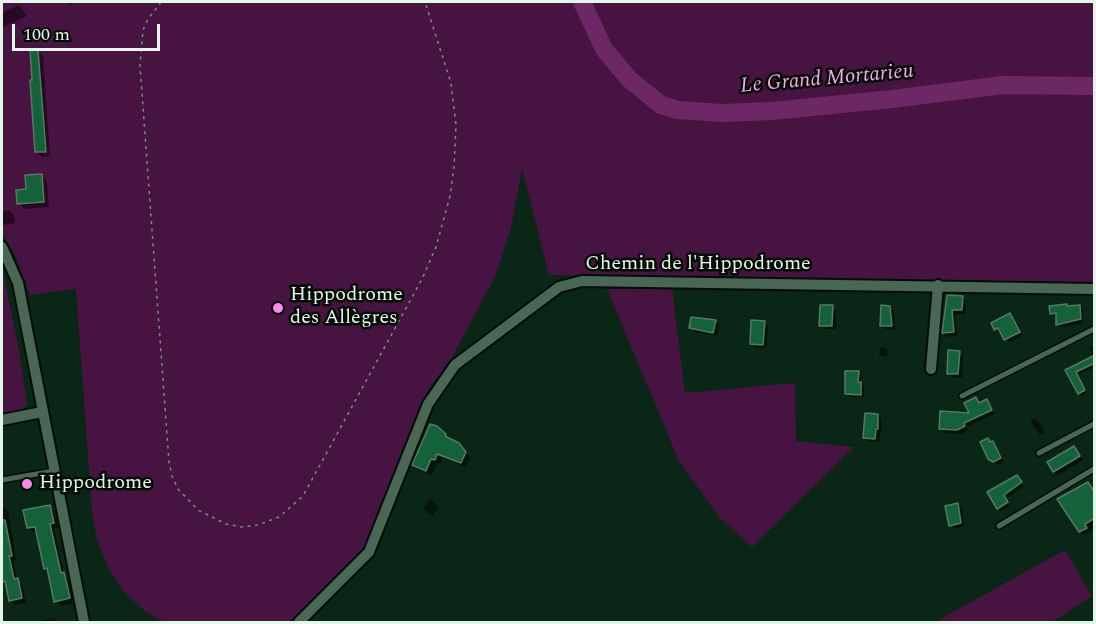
<!DOCTYPE html>
<html>
<head>
<meta charset="utf-8">
<style>
	body { margin:0 }
	#map { position:relative; width:1096px; height:624px; overflow:hidden; background:#092616; font-family:Spectral,serif }
	canvas { display:block }
	.frame { position:absolute; inset:0; border:3px solid #e4f5e9; pointer-events:none }
	.scale { position:absolute; left:12px; top:24px; width:148px; height:27px; box-sizing:border-box; border:3px solid #e4f5e9; border-top:0; padding-left:8px; font-size:18px; line-height:21px; white-space:nowrap; color:#e4f5e9; -webkit-text-stroke:4px #030d06; paint-order:stroke }
</style>
</head>
<body>
<div id="map">
<canvas width="1096" height="624"></canvas>
<div class="frame"></div>
<div class="scale">100 m</div>
</div>
<script>
const ctx = document.querySelector('canvas').getContext('2d');
ctx.lineJoin = 'round';
function fill(path, color) { ctx.fillStyle = color; ctx.fill(path, 'evenodd'); }
const shape = rows => new Path2D(rows.map(r => 'M' + r).join(''));
function stroke(path, color, width, dash) { ctx.strokeStyle = color; ctx.lineWidth = width; ctx.lineCap = dash ? 'butt' : 'round'; ctx.setLineDash(dash || []); ctx.stroke(path); }
function write(font, color, halo, rows, align = 'center') {
  ctx.font = font + ' Spectral,serif'; ctx.lineWidth = 5; ctx.setLineDash([]); ctx.textBaseline = 'middle'; ctx.strokeStyle = halo; ctx.fillStyle = color; for (const [text, x, y, turn = 0] of rows) {
    ctx.save(); ctx.translate(x, y); ctx.rotate((+turn || 0) * Math.PI / 180); ctx.textAlign = isNaN(turn) ? turn : align; if (halo) ctx.strokeText(text, 0, 0); ctx.fillText(text, 0, 0); ctx.restore();
  }
}
fill(shape([
	[2,2,68,2,69,7,73,2,1094,2,1094,284,549,275,522,168,511,228,495,277,451,359,428,390,364,547,299,614,288,622,163,622,146,612,124,592,108,567,97,540,92,512,76,289,30,295,15,255,2,232],
	[2,268,17,339,27,402,23,410,2,413],
	[672,288,685,393,795,383,796,441,854,447,752,547,719,517,679,461,607,289],
	[1065,550,1092,596,1052,622,935,622]
]), '#471441');
fill(shape([
	[19,5,27,16,2,28,2,13],
	[38,51,43,56,50,156,42,157,36,152,34,81],
	[41,175,47,181,49,207,24,209,19,203],
	[2,211,10,211,14,215,15,223,3,225],
	[949,297,962,297,966,301,966,314,955,314,957,336,947,337,943,333],
	[1079,306,1083,310,1083,323,1061,327,1058,324,1057,316,1051,313],
	[832,307,836,311,836,329,825,329,821,325],
	[890,307,894,311,895,330,885,329,881,325],
	[1010,315,1022,336,1009,343,1002,331,999,333,995,329],
	[715,321,719,325,717,336,695,332,691,328],
	[765,322,768,326,766,348,756,348,752,344],
	[1094,345,1094,367,1077,375,1086,393,1081,396,1067,371,1093,357,1089,348],
	[880,347,887,349,887,357,879,355],
	[959,352,963,356,962,378,952,377,948,373],
	[858,373,861,376,861,384,864,387,864,397,850,397,846,394],
	[976,399,980,404,987,401,995,414,966,427,968,430,961,434,945,433,941,429,972,415],
	[877,415,881,419,882,432,880,432,879,442,868,441,865,438],
	[1036,418,1045,432,1040,435,1030,421],
	[445,435,464,450,470,458,466,467,443,458,440,464,437,463,432,475,419,470,413,465],
	[993,443,1004,462,998,465,989,458],
	[1074,448,1083,460,1058,475,1054,471],
	[1017,476,1024,486,1006,499,1010,506,1001,511,989,493],
	[1094,493,1094,529,1084,535,1080,531],
	[430,499,439,507,432,516,423,509],
	[958,504,962,508,964,526,955,529,951,525],
	[2,506,8,511,16,560,13,561,17,580,22,585,26,603,15,605,10,600,7,586,2,582],
	[49,506,54,511,58,528,54,528,64,574,68,579,74,603,61,606,56,601,50,572,46,568,38,532,33,532,28,528],
	[54,618,58,622,39,622,39,621]
]), '#0007');
stroke(shape([
	[582,2,604,49,629,79,661,105,678,110,722,113,772,111,892,99,1003,85,1094,86]
]), '#6b2863', 18);
const building = shape([
	[30,50,38,50,46,152,35,152,30,80,32,80,30,50],
	[42,174,44,202,17,204,16,190,26,189,25,175,42,174],
	[947,295,963,296,962,310,952,310,954,332,942,333,947,295],
	[1067,304,1067,306,1080,305,1081,319,1056,325,1056,313,1050,314,1049,306,1067,304],
	[820,305,833,305,832,326,819,326,820,305],
	[881,305,890,306,892,326,880,326,881,305],
	[1010,313,1020,332,1004,340,998,328,994,330,991,323,1010,313],
	[691,317,716,320,713,333,689,328,691,317],
	[751,320,765,321,763,345,750,344,751,320],
	[948,350,960,351,958,374,947,374,948,350],
	[1095,355,1095,363,1076,372,1085,390,1078,394,1065,370,1095,355],
	[845,371,859,371,858,382,861,382,861,395,845,394,845,371],
	[976,397,979,403,987,399,992,410,964,423,965,426,957,430,939,429,940,411,969,413,964,403,976,397],
	[865,413,878,414,878,429,876,429,875,439,863,438,865,413],
	[430,424,437,426,446,434,445,436,459,443,466,452,461,463,437,454,435,460,431,459,426,471,412,465,430,424],
	[988,438,990,442,993,441,1001,458,993,462,988,459,980,442,988,438],
	[1074,446,1080,456,1053,472,1047,462,1074,446],
	[1017,475,1022,482,1004,495,1008,502,997,509,987,492,1017,475],
	[1088,482,1095,493,1095,518,1085,524,1087,528,1079,532,1057,499,1088,482],
	[958,503,961,523,949,526,945,506,958,503],
	[50,505,54,523,50,524,61,573,64,572,70,598,54,602,47,568,44,569,35,527,27,528,23,510,50,505],
	[2,520,5,520,12,556,9,556,14,579,18,578,22,598,9,601,5,581,2,582,2,520]
]);
fill(building, '#13623a');
stroke(building, '#597864', 1.5);
const service = shape([
	[962,396,1094,329],
	[1039,453,1094,424],
	[2,480,54,471],
	[999,526,1094,469]
]);
const minor = shape([
	[2,247,18,283,84,622],
	[931,369,938,285],
	[2,420,42,412],
	[299,622,369,552,428,404,455,365,559,287,582,281,1094,289]
]);
stroke(service, '#000e04', 8);
stroke(minor, '#000e04', 14);
stroke(shape([
	[161,2,148,19,143,30,140,66,169,462,172,476,178,489,198,510,226,524,242,527,258,525,279,517,303,496,422,279,436,247,450,196,454,167,456,125,451,83,425,2]
]), '#778e80', 1.5, [3, 4.5]);
stroke(service, '#496754', 5);
stroke(minor, '#496754', 10);
for (const [x, y, r, color] of [
	[278,308,6,"#f988e9"],
	[27,484,6,"#f988e9"]
]) { const dot = new Path2D(); dot.arc(x, y, r, 0, 2 * Math.PI); ctx.fillStyle = color; ctx.fill(dot); stroke(dot, '#030d06', 2); }
write('20px', '#e4f5e9', '#030d06', [
	["Chemin de l'Hippodrome",698,265]
]);
write('20px', '#e4f5e9', '#030d06', [
	["Hippodrome",290,296],
	["des Allègres",290,319],
	["Hippodrome",39,484]
], 'left');
write('italic 21px', '#f7a9ea', '#030d06', [
	["Le Grand Mortarieu",827,80,-5]
]);
</script>
</body>
</html>
